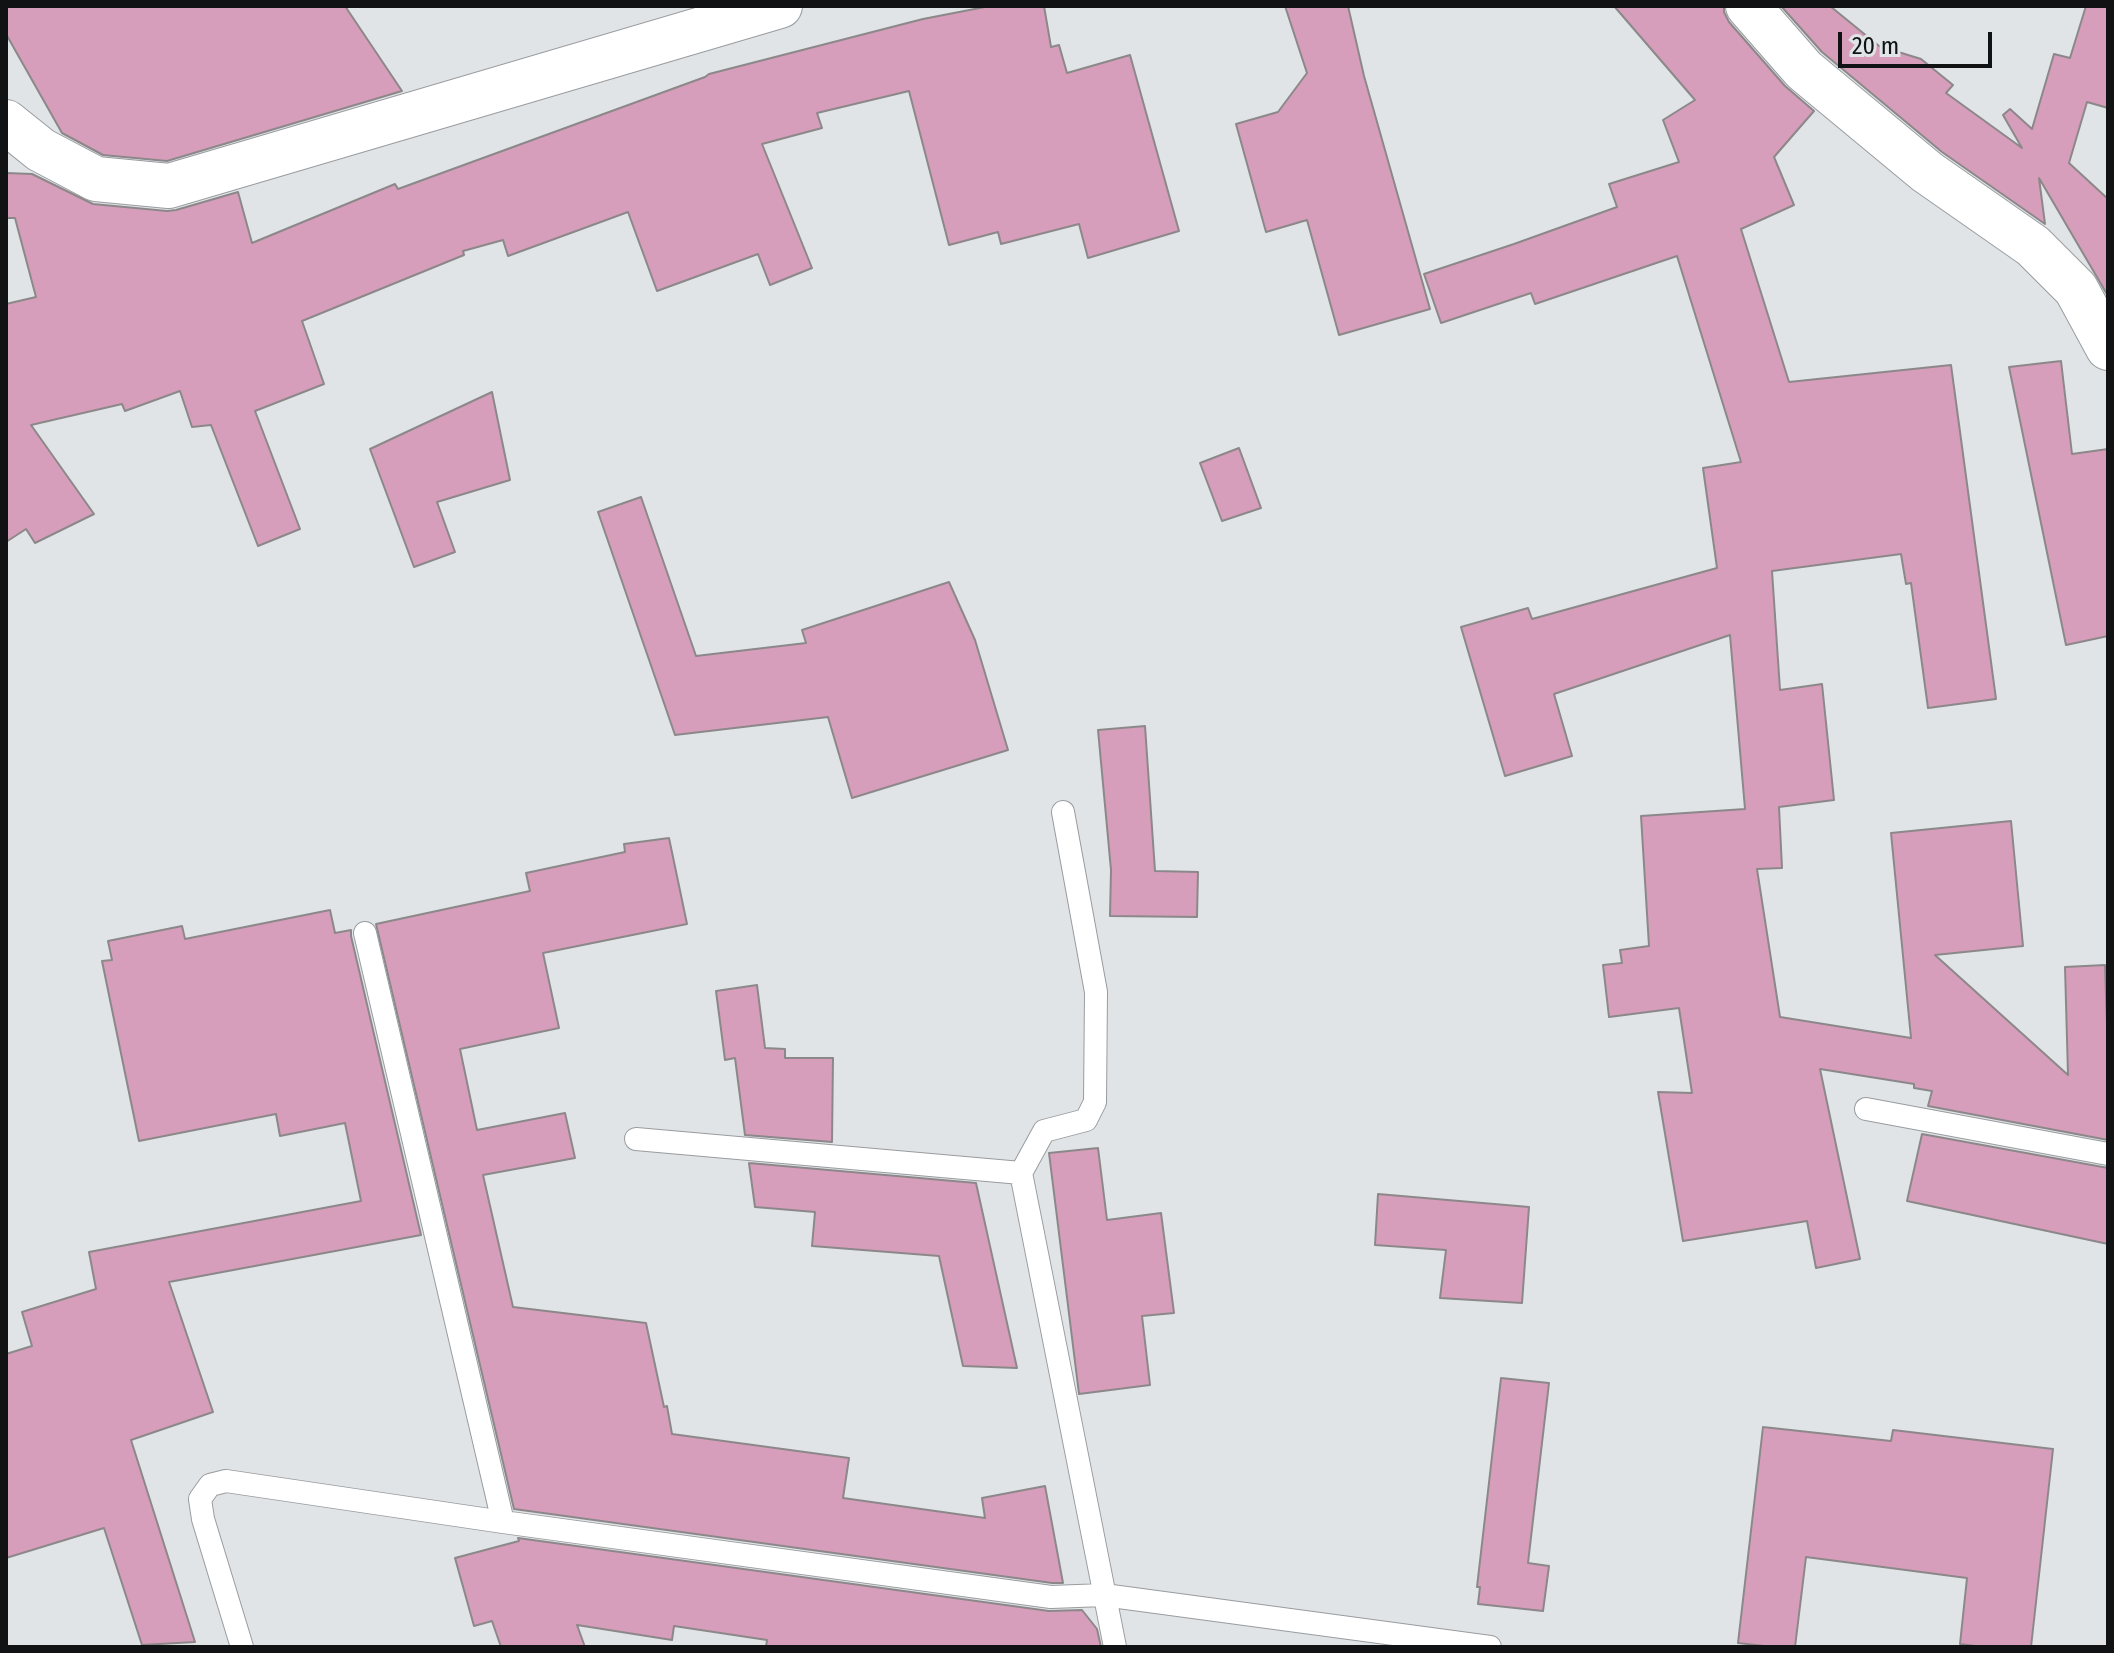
<!DOCTYPE html>
<html>
<head>
<meta charset="utf-8">
<style>
	body { margin:0 }
	#map { position:relative; width:2114px; height:1653px; overflow:hidden; background:#e0e4e7; font-family:"Fira Sans Condensed",sans-serif }
	canvas { display:block }
	.frame { position:absolute; inset:0; border:8px solid #101213; pointer-events:none }
	.scale { position:absolute; left:1838px; top:32px; width:154px; height:36px; box-sizing:border-box; border:4px solid #101213; border-top:0; padding-left:10px; font-size:24px; line-height:28px; white-space:nowrap; color:#101213; -webkit-text-stroke:6px #e0e4e7; paint-order:stroke }
</style>
</head>
<body>
<div id="map">
<canvas width="2114" height="1653"></canvas>
<div class="frame"></div>
<div class="scale">20 m</div>
</div>
<script>
const ctx = document.querySelector('canvas').getContext('2d');
ctx.lineJoin = 'round';
function fill(path, color) { ctx.fillStyle = color; ctx.fill(path, 'evenodd'); }
const shape = rows => new Path2D(rows.map(r => 'M' + r).join(''));
function stroke(path, color, width, dash) { ctx.strokeStyle = color; ctx.lineWidth = width; ctx.lineCap = dash ? 'butt' : 'round'; ctx.setLineDash(dash || []); ctx.stroke(path); }
const building = shape([
	[6,6,345,6,402,91,167,161,103,155,62,133,6,34,6,6],
	[990,6,1044,6,1051,47,1059,45,1067,73,1130,55,1179,231,1088,258,1079,224,1001,244,998,232,949,245,909,91,817,113,822,128,762,144,812,268,770,285,758,254,657,291,628,212,508,256,503,240,463,251,464,255,302,321,324,384,255,411,300,529,258,546,211,425,192,427,180,391,125,411,122,404,31,425,94,514,35,543,26,529,6,542,6,304,36,297,15,218,6,218,6,173,32,174,93,204,167,211,176,210,238,192,252,243,395,184,398,189,705,77,709,74,923,19,990,6],
	[1285,6,1348,6,1364,76,1430,309,1339,335,1307,220,1266,232,1236,124,1278,112,1307,73,1285,6],
	[1614,6,1724,6,1724,12,1729,22,1785,86,1814,111,1774,157,1794,205,1741,229,1789,382,1951,365,1996,699,1928,708,1911,583,1906,584,1901,554,1772,571,1780,690,1822,684,1834,800,1779,807,1782,868,1757,869,1780,1017,1911,1038,1891,833,2011,821,2023,946,1935,955,2068,1075,2065,967,2105,965,2108,1054,2108,1140,1928,1106,1932,1091,1914,1088,1914,1084,1820,1069,1860,1259,1816,1268,1807,1221,1683,1241,1658,1092,1692,1093,1679,1008,1609,1017,1603,965,1622,963,1620,950,1649,946,1641,816,1745,809,1730,635,1554,694,1572,756,1505,776,1461,627,1528,608,1532,619,1717,568,1703,468,1741,462,1677,256,1535,304,1531,293,1441,323,1424,274,1514,244,1617,207,1609,184,1679,162,1663,120,1695,100,1614,6],
	[1781,6,1830,6,1879,46,1921,59,1953,85,1946,93,2022,148,2003,115,2010,109,2032,129,2054,54,2070,58,2086,6,2108,6,2108,108,2087,102,2069,163,2108,199,2108,296,2039,178,2045,224,1942,152,1822,52,1781,6],
	[2061,361,2072,454,2108,449,2108,636,2066,645,2009,367,2061,361],
	[492,392,510,480,437,502,455,552,414,567,370,449,492,392],
	[1239,448,1261,508,1222,521,1200,463,1239,448],
	[641,497,696,656,806,643,802,630,949,582,975,640,1008,750,852,798,828,717,675,735,598,512,641,497],
	[1145,726,1155,871,1198,872,1197,917,1110,916,1111,870,1098,730,1145,726],
	[669,838,687,924,543,953,559,1028,460,1049,477,1130,565,1113,575,1158,483,1175,513,1307,646,1323,664,1407,667,1406,672,1434,849,1458,843,1498,985,1518,982,1498,1045,1486,1063,1583,1052,1583,514,1509,376,924,530,891,526,873,625,852,624,844,669,838],
	[330,910,335,933,351,930,351,936,421,1235,169,1282,213,1412,131,1440,195,1642,142,1645,104,1528,6,1558,6,1354,32,1346,22,1312,96,1289,89,1252,361,1201,345,1123,280,1136,276,1114,139,1141,102,961,112,960,108,941,182,926,185,939,330,910],
	[757,985,765,1048,785,1049,785,1058,833,1058,832,1142,745,1135,735,1058,725,1060,716,991,757,985],
	[1922,1134,2108,1168,2108,1244,1907,1201,1922,1134],
	[1098,1148,1107,1220,1161,1213,1174,1313,1142,1316,1150,1385,1079,1394,1049,1153,1098,1148],
	[749,1163,976,1183,1017,1368,963,1366,939,1256,812,1246,815,1212,755,1207,749,1163],
	[1378,1194,1529,1207,1522,1303,1440,1298,1446,1250,1375,1245,1378,1194],
	[1501,1378,1549,1383,1528,1563,1549,1566,1543,1611,1478,1604,1480,1587,1477,1587,1501,1378],
	[1763,1427,1891,1441,1893,1430,2053,1449,2031,1647,1983,1647,1960,1644,1967,1578,1806,1557,1795,1647,1773,1647,1738,1643,1763,1427],
	[518,1538,1049,1611,1082,1610,1097,1629,1101,1647,766,1647,767,1640,674,1626,672,1640,577,1625,585,1647,501,1647,492,1621,474,1626,455,1558,519,1541,518,1538]
]);
fill(building, '#d69eba');
stroke(building, '#8c888a', 2);
const service = shape([
	[365,933,503,1522],
	[1866,1109,2108,1154],
	[636,1139,1021,1173,1115,1647],
	[1021,1173,1044,1131,1086,1120,1095,1102,1096,992,1063,812],
	[242,1647,203,1519,200,1499,210,1485,226,1481,503,1522,1051,1597,1104,1595,1490,1647]
]);
const tertiary = shape([
	[1748,6,1804,70,1927,172,2033,246,2076,289,2108,348],
	[6,122,41,150,96,179,169,186,780,6]
]);
stroke(service, '#999c9f', 24);
stroke(tertiary, '#999c9f', 46);
stroke(service, '#fff', 22);
stroke(tertiary, '#fff', 44);
</script>
</body>
</html>
